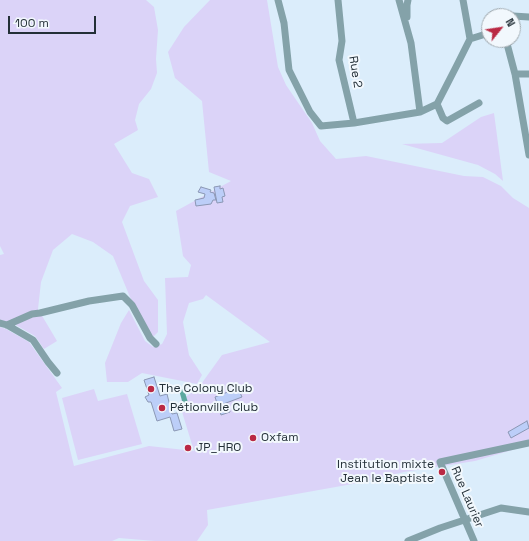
<!DOCTYPE html>
<html>
<head>
<meta charset="utf-8">
<style>
	body { margin:0 }
	#map { position:relative; width:529px; height:541px; overflow:hidden; background:#dbedfb; font-family:"Space Grotesk",sans-serif }
	canvas { display:block }
	.north { position:absolute; left:481px; top:8px; width:40px; height:40px; box-sizing:border-box; background:#f2f8fd; border:1px solid #9fa8ae; border-radius:50%; rotate:60deg; font-size:11px; font-weight:700; line-height:16px; text-align:center; color:#232f37 }
	.north::after { content:''; display:block; margin:auto; width:14px; height:18px; background:#ba2944; clip-path:polygon(50% 0,100% 100%,50% 72%,0 100%) }
	.scale { position:absolute; left:8px; top:16px; width:88px; height:18px; box-sizing:border-box; border:2px solid #232f37; border-top:0; padding-left:5px; font-size:12px; line-height:14px; white-space:nowrap; color:#232f37; -webkit-text-stroke:3px #f2f8fd; paint-order:stroke }
</style>
</head>
<body>
<div id="map">
<canvas width="529" height="541"></canvas>
<div class="north">N</div>
<div class="scale">100 m</div>
</div>
<script>
const ctx = document.querySelector('canvas').getContext('2d');
ctx.lineJoin = 'round';
function fill(path, color) { ctx.fillStyle = color; ctx.fill(path, 'evenodd'); }
const shape = rows => new Path2D(rows.map(r => 'M' + r).join(''));
function stroke(path, color, width, dash) { ctx.strokeStyle = color; ctx.lineWidth = width; ctx.lineCap = dash ? 'butt' : 'round'; ctx.setLineDash(dash || []); ctx.stroke(path); }
function write(font, color, halo, rows, align = 'center') {
  ctx.font = font + ' "Space Grotesk",sans-serif'; ctx.lineWidth = 4; ctx.setLineDash([]); ctx.textBaseline = 'middle'; ctx.strokeStyle = halo; ctx.fillStyle = color; for (const [text, x, y, turn = 0] of rows) {
    ctx.save(); ctx.translate(x, y); ctx.rotate((+turn || 0) * Math.PI / 180); ctx.textAlign = isNaN(turn) ? turn : align; if (halo) ctx.strokeText(text, 0, 0); ctx.fillText(text, 0, 0); ctx.restore();
  }
}
fill(shape([
	[0,0,146,0,154,7,158,30,156,59,157,73,151,89,139,104,135,120,138,130,114,144,132,173,149,179,158,197,130,206,122,222,144,281,158,300,158,332,153,337,130,297,113,256,93,242,72,234,53,250,41,282,38,309,57,341,44,349,35,336,14,324,0,320,0,255,4,254,0,246],
	[210,0,267,0,278,67,286,85,312,123,320,141,336,159,366,156,464,176,483,177,501,186,513,198,529,208,529,445,475,461,404,472,358,483,207,510,208,525,197,541,155,541,119,538,112,541,0,541,0,327,6,329,29,342,62,388,56,392,74,466,149,446,194,451,179,402,199,387,222,355,270,342,206,295,203,299,189,303,183,322,189,355,202,375,197,384,142,373,128,382,107,382,105,363,121,323,129,310,145,341,153,347,162,344,167,334,165,278,188,277,191,265,183,256,176,211,231,181,209,172,202,101,175,78,168,52,184,27],
	[494,113,503,181,495,174,478,165,402,144,442,143,481,117],
	[94,389,98,401,127,394,142,444,78,460,62,398]
]), '#dbd3f8');
fill(shape([
	[184,389,189,406,184,408,179,390]
]), '#5ca89f');
const building = shape([
	[220,186,220,189,223,188,225,196,222,197,223,202,217,203,214,187,220,186],
	[201,187,211,190,210,192,214,193,216,200,213,200,211,204,196,206,195,200,204,198,205,194,198,192,201,187],
	[154,377,160,396,167,394,172,414,177,413,182,429,174,431,170,417,157,421,151,402,148,402,145,397,149,395,144,380,154,377],
	[238,388,242,397,218,406,215,397,238,388],
	[229,407,230,412,221,415,220,411,229,407],
	[527,421,529,428,511,438,508,432,527,421],
	[351,462,354,467,351,468,348,463,351,462]
]);
fill(building, '#bccef8');
stroke(building, '#8b97b4', 1);
stroke(shape([
	[278,0,284,23,289,70,310,112,321,126,354,123,420,112,437,104,457,65,470,39,489,33],
	[338,0,342,41,339,60,354,123],
	[399,0,411,43,420,112],
	[463,0,470,39],
	[513,16,529,17],
	[407,17,407,5,408,0],
	[506,40,515,74,529,155],
	[515,74,529,74],
	[437,104,443,118,447,121,479,103],
	[0,323,7,325,33,340,48,362,57,373],
	[7,325,32,314,40,313,89,301,123,296,132,305,150,338,156,344],
	[408,541,440,528,501,508,529,512],
	[474,541,440,462,529,443]
]), '#84a2a9', 7);
for (const [x, y, r, color] of [
	[151,389,4,"#ba2944"],
	[162,408,4,"#ba2944"],
	[253,438,4,"#ba2944"],
	[188,448,4,"#ba2944"],
	[442,472,4,"#ba2944"]
]) { const dot = new Path2D(); dot.arc(x, y, r, 0, 2 * Math.PI); ctx.fillStyle = color; ctx.fill(dot); stroke(dot, '#f2f8fd', 1.5); }
write('12px', '#232f37', '#f2f8fd', [
	["Rue 2",355,72,81],
	["Rue Laurier",467,497,67]
]);
write('12px', '#232f37', '#f2f8fd', [
	["The Colony Club",159,389],
	["Pétionville Club",170,408],
	["Oxfam",261,438],
	["JP_HRO",196,448],
	["Institution mixte",434,465,"right"],
	["Jean le Baptiste",434,479,"right"]
], 'left');
</script>
</body>
</html>
